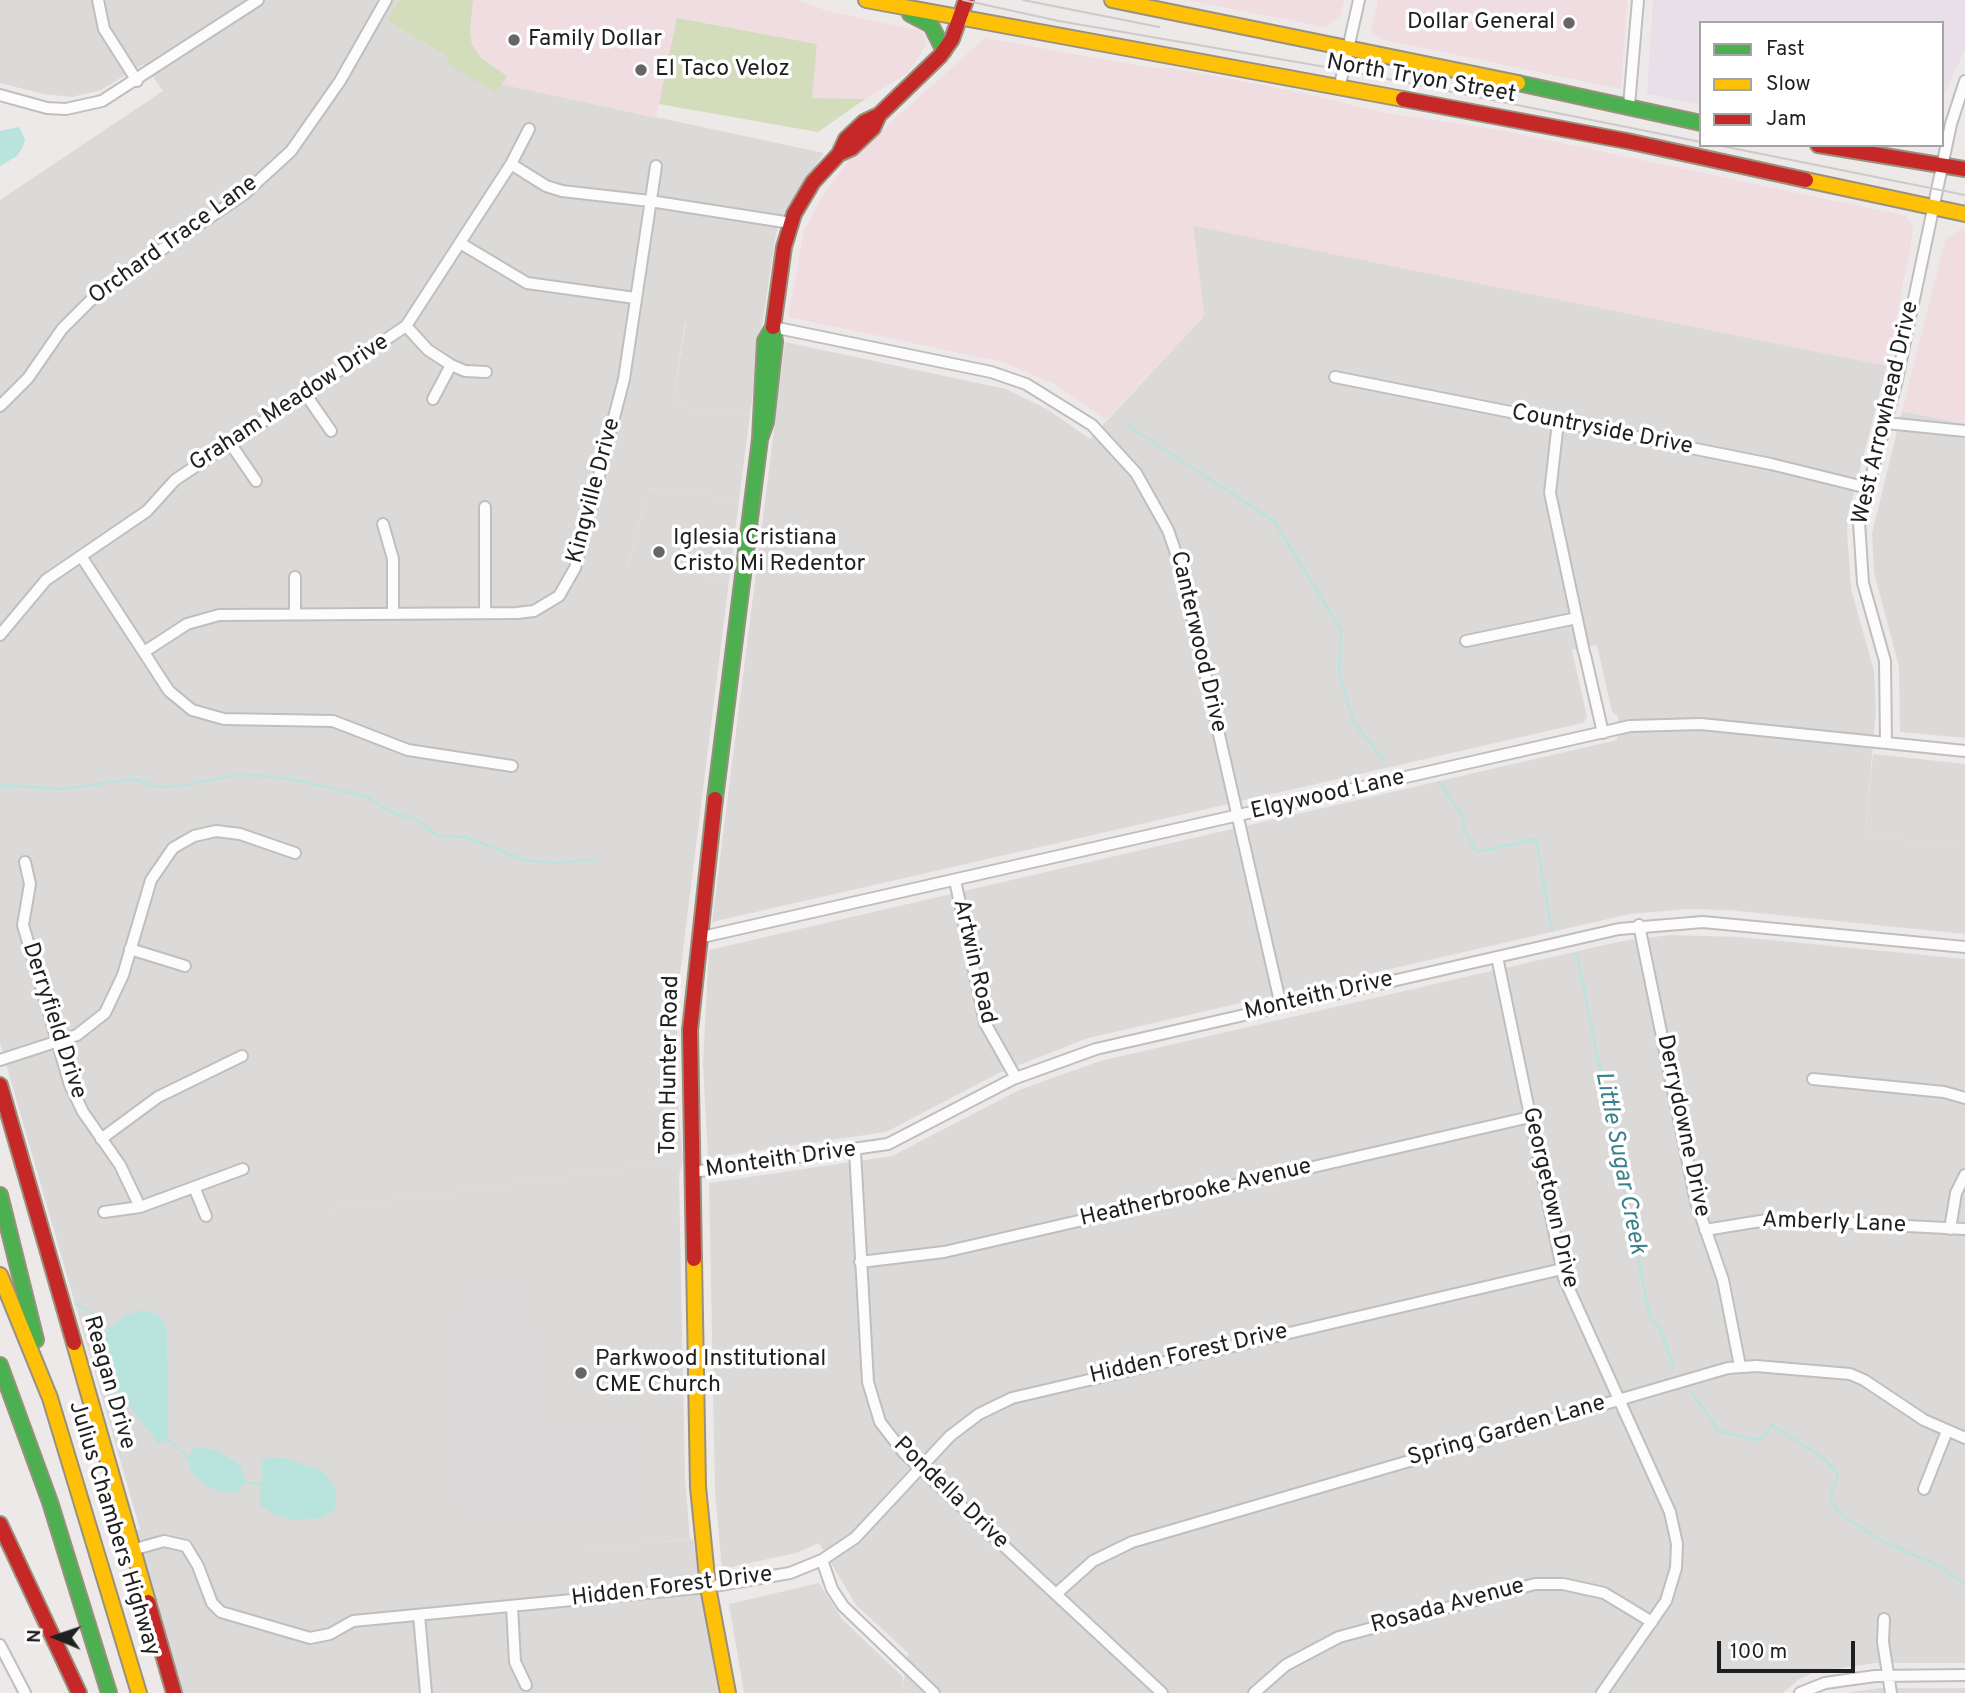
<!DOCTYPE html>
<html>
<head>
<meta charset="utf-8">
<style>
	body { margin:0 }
	#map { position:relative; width:1965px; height:1693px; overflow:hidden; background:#ede9e8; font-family:Overpass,sans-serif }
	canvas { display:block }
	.legend { position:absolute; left:1699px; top:21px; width:245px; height:126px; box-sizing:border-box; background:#fff; border:2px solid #a5a5a5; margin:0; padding:9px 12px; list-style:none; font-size:21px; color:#1f1f1f }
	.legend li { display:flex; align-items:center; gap:14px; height:35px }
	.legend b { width:35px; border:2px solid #a5a5a5 }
	.north { position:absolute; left:21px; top:1602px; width:70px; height:70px; -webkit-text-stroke:5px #fff; paint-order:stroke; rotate:272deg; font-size:19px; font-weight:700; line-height:28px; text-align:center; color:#1f1f1f }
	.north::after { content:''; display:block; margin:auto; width:24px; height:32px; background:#1f1f1f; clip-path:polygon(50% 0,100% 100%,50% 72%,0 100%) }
	.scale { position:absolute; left:1717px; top:1641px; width:138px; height:32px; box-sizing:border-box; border:4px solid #1f1f1f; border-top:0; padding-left:9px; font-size:21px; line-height:24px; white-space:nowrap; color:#1f1f1f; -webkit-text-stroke:5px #fff; paint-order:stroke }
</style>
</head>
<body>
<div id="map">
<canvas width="1965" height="1693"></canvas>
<ul class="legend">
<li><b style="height:9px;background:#4caf50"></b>Fast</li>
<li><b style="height:9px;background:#ffc107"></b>Slow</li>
<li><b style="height:9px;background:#c62828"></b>Jam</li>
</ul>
<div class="north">N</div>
<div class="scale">100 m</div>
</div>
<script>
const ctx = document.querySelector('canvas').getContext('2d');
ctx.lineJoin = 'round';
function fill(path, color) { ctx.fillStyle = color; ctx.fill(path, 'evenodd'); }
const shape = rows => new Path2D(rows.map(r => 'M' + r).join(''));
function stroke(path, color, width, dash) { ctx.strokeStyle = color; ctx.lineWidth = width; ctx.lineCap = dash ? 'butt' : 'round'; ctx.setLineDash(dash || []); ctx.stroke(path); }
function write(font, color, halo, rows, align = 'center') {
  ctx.font = font + ' Overpass,sans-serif'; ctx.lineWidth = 7; ctx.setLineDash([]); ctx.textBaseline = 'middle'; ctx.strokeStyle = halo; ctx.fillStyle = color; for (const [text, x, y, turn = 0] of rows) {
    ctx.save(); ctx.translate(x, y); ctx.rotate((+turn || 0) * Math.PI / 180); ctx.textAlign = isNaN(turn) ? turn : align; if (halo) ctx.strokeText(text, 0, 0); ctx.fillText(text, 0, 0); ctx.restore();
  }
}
fill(shape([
	[0,0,399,0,386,20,448,57,446,62,496,93,501,84,824,153,785,210,776,234,761,332,685,323,672,406,750,415,739,499,649,488,627,568,729,581,677,999,677,1093,683,1160,324,1210,367,1571,693,1539,718,1693,174,1693,128,1536,140,1529,0,1043,0,200,163,91,144,64,101,90,72,97,43,94,0,83],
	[1193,225,1887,365,1850,508,1847,531,1851,589,1874,671,1876,710,1865,836,1965,846,1965,934,1729,910,1687,909,1630,914,1088,1038,999,1073,886,1132,708,1158,703,1064,709,950,1617,740,1618,716,1612,712,1597,645,1572,650,1587,717,1583,723,712,922,785,342,1006,389,1047,409,1090,439,1204,316],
	[1902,411,1965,424,1965,738,1900,732,1899,667,1874,572,1872,533],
	[1670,935,1740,937,1965,959,1965,1663,1876,1663,1815,1672,1799,1679,1783,1693,902,1693,908,1653,856,1605,819,1543,796,1553,722,1569,715,1492,709,1183,892,1156,1019,1090,1100,1061,1622,941],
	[1880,1688,1965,1688,1965,1693,1845,1693]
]), '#dcdad9');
fill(shape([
	[473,0,797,0,827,11,917,30,923,34,927,43,908,73,865,99,811,98,817,44,678,18,656,118,501,84,506,76,481,58,472,45,470,31],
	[1187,0,1344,0,1340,16,1324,27],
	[1378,0,1627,0,1621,89,1384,40,1371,32],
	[985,38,1153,68,1172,68,1299,92,1381,112,1505,131,1906,216,1914,227,1887,366,1193,226,1204,316,1106,420,1055,384,1003,362,788,317,804,231,821,198,851,158],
	[1965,227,1965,424,1902,411,1946,238]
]), '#f0dde2');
fill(shape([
	[1653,0,1965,0,1965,50,1942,99,1942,23,1701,23,1701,105,1647,94]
]), '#e9dfe9');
fill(shape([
	[686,322,761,332,750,415,672,406],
	[649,488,739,499,729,581,627,569],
	[1873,754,1965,764,1965,846,1865,836],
	[683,1160,679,1176,685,1479,690,1539,331,1576,275,1564,233,1547,211,1261,324,1210],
	[819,1583,842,1619,903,1677,902,1693,744,1693,729,1604]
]), '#dbdad9');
fill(shape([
	[399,0,473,0,470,31,472,45,481,58,507,76,496,93,446,63,448,57,386,20],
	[677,18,817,44,812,98,865,99,818,132,659,104]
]), '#d3dcbb');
fill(shape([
	[525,1291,525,1329,535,1330,534,1424,634,1425,634,1512,464,1511,463,1503,456,1503,456,1310,464,1310,464,1292]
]), '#dbd9d9');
fill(shape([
	[19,127,25,139,23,147,17,156,0,166,0,131],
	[143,1310,158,1315,165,1324,167,1334,168,1440,158,1443,100,1369,98,1358,108,1329,126,1315],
	[191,1447,215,1450,240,1465,245,1482,239,1491,232,1494,209,1488,189,1471],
	[268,1457,289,1459,322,1471,332,1483,336,1493,335,1509,322,1518,295,1520,275,1515,260,1505,262,1461]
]), '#b9e3dd');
stroke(shape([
	[1127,425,1274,521,1341,630,1339,673,1354,723,1385,761],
	[1439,782,1461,813,1465,831,1477,852,1536,839,1552,930],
	[0,785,63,789,134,779,157,787,180,786,241,774,291,779,365,796,393,813,416,819,437,836,466,837,525,860,556,863,596,859],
	[1577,954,1650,1318,1660,1329,1674,1367],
	[75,1304,91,1312,110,1331],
	[1691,1391,1719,1431,1756,1440,1763,1437,1772,1425,1825,1459,1838,1474,1830,1500,1839,1513,1882,1541,1937,1565,1965,1584],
	[168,1439,191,1460],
	[243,1481,264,1486]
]), '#b9e3dd', 2.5);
const street = shape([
	[98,0,104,29,137,81],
	[1339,89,1359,0],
	[0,95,47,108,66,109,102,101,258,0],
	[1629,106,1638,0],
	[511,164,546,186,562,191,650,201,791,223],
	[460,243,527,283,635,298],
	[406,326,428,350,451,365,465,371,486,372],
	[773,327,991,372,1026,384,1092,425,1136,473,1168,530,1181,568,1281,1006],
	[1335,377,1771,464,1868,488],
	[306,395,331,431],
	[433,399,451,365],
	[0,406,28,378,62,329,100,291,243,195,291,151,340,81,386,0],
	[1558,422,1550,493,1584,652],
	[1886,423,1965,431],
	[230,443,256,481],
	[485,507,485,612],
	[383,524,393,559,393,614],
	[81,556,169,691,192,710,224,719,333,721,408,750,512,766],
	[295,614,295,577],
	[0,635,46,580,147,511,175,480,406,326,511,164,529,129],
	[1466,641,1577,618],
	[144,652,187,624,219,615,517,613,534,611,559,596,575,568,624,379,656,166],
	[1585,655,1603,733],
	[1886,743,1885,661,1863,583,1859,522,1896,384,1951,124,1965,81],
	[25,862,30,884,23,925,70,1085,83,1112,120,1165,140,1207],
	[955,880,985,1023,1016,1078],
	[1639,925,1696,1202,1723,1280,1740,1366],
	[698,938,1630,726,1701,724,1965,751],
	[130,949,185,966],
	[1497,957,1564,1278,1670,1512,1677,1544,1676,1568,1666,1601,1602,1693],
	[0,1060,77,1035,105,1013,123,975,151,880,173,848,194,836,216,831,240,834,295,853],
	[1813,1079,1944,1092,1965,1098],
	[101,1139,158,1097,242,1056],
	[855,1151,868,1382,880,1422,904,1453,1162,1693],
	[693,1172,888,1144,1013,1079,1096,1049,1619,929,1703,922,1965,947],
	[194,1187,206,1216],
	[104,1212,140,1207,243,1169],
	[1950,1229,1956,1193,1965,1175],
	[1705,1230,1773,1219,1965,1229],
	[860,1262,944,1252,1530,1117],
	[1924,1489,1947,1431],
	[132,1550,164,1541,186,1546,198,1566,212,1603,221,1612,310,1638,330,1634,353,1621,708,1587,790,1573,822,1560,855,1538,950,1436,979,1414,1012,1398,1562,1269],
	[822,1560,832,1589,843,1606,934,1693],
	[1056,1594,1093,1561,1132,1542,1728,1368,1756,1366,1850,1374,1864,1380,1924,1420,1965,1438],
	[512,1606,515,1662,526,1685],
	[419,1615,426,1693],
	[1884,1619,1883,1642,1891,1693],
	[0,1645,25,1693],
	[1254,1693,1286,1665,1339,1637,1535,1584,1563,1584,1604,1593,1652,1622],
	[1800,1693,1825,1683,1875,1676,1965,1675]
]);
const fast = shape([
	[910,14,931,25,944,51],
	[1518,83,1701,123],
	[715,799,760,439,765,341,773,327,775,342,766,422,760,439],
	[0,1195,36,1340],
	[0,1365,50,1502,109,1693]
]);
const slow = shape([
	[866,0,1403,99],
	[1112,0,1518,83],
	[1806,180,1965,214],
	[694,1259,698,1487,708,1587,728,1693],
	[0,1275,50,1398,139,1693],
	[74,1343,148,1602]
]);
const jam = shape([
	[1403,99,1627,141,1806,180],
	[879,115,940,56,952,39,966,0],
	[1818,145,1965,169],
	[773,327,784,247,794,214,813,182,839,154,846,139,864,122,879,115,873,128,852,148,839,154],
	[0,1085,74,1343],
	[694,1259,690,1030,715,799],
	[0,1524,79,1693],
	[148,1602,174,1693]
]);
stroke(street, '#c0bfbe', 14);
stroke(fast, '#99917e', 18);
stroke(slow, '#99917e', 18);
stroke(jam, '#99917e', 18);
stroke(street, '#fcfcfc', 10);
stroke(fast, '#4caf50', 14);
stroke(slow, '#ffc107', 14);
stroke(jam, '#c62828', 14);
stroke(shape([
	[963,0,1059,21,1343,70,1701,142],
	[1023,0,1159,27],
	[1717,145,1965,195]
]), '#cbcaca', 2);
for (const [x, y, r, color] of [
	[1569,23,7,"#676665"],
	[514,40,7,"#676665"],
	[641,70,7,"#676665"],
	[659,552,7,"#676665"],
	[581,1373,7,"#676665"]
]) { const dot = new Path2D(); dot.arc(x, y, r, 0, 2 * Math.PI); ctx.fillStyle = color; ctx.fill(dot); stroke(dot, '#fff', 2.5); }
write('23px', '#1f1f1f', '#fff', [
	["Dollar General",1555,23,"right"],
	["Family Dollar",528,40],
	["El Taco Veloz",655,70],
	["Iglesia Cristiana",673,539],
	["Cristo Mi Redentor",673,565],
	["Parkwood Institutional",595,1360],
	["CME Church",595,1386]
], 'left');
write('23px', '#1f1f1f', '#fff', [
	["North Tryon Street",1421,80,10],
	["Orchard Trace Lane",174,241,-36],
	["Graham Meadow Drive",290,404,-33],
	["West Arrowhead Drive",1887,413,-77],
	["Countryside Drive",1602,431,11],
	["Kingville Drive",595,491,-75],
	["Canterwood Drive",1197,642,77],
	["Elgywood Lane",1328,796,-13],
	["Artwin Road",973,962,77],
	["Monteith Drive",1319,997,-13],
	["Derryfield Drive",53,1021,72],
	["Tom Hunter Road",671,1065,-89],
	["Derrydowne Drive",1682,1126,78],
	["Monteith Drive",781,1161,-8],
	["Heatherbrooke Avenue",1196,1194,-13],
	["Georgetown Drive",1549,1198,77],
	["Amberly Lane",1834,1224,2],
	["Hidden Forest Drive",1189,1355,-13],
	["Reagan Drive",108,1383,74],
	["Spring Garden Lane",1507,1432,-16],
	["Pondella Drive",950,1494,44],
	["Julius Chambers Highway",113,1529,73],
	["Hidden Forest Drive",672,1588,-7],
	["Rosada Avenue",1448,1607,-15]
]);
write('italic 24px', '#39808b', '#fff', [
	["Little Sugar Creek",1619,1163,79]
]);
</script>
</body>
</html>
